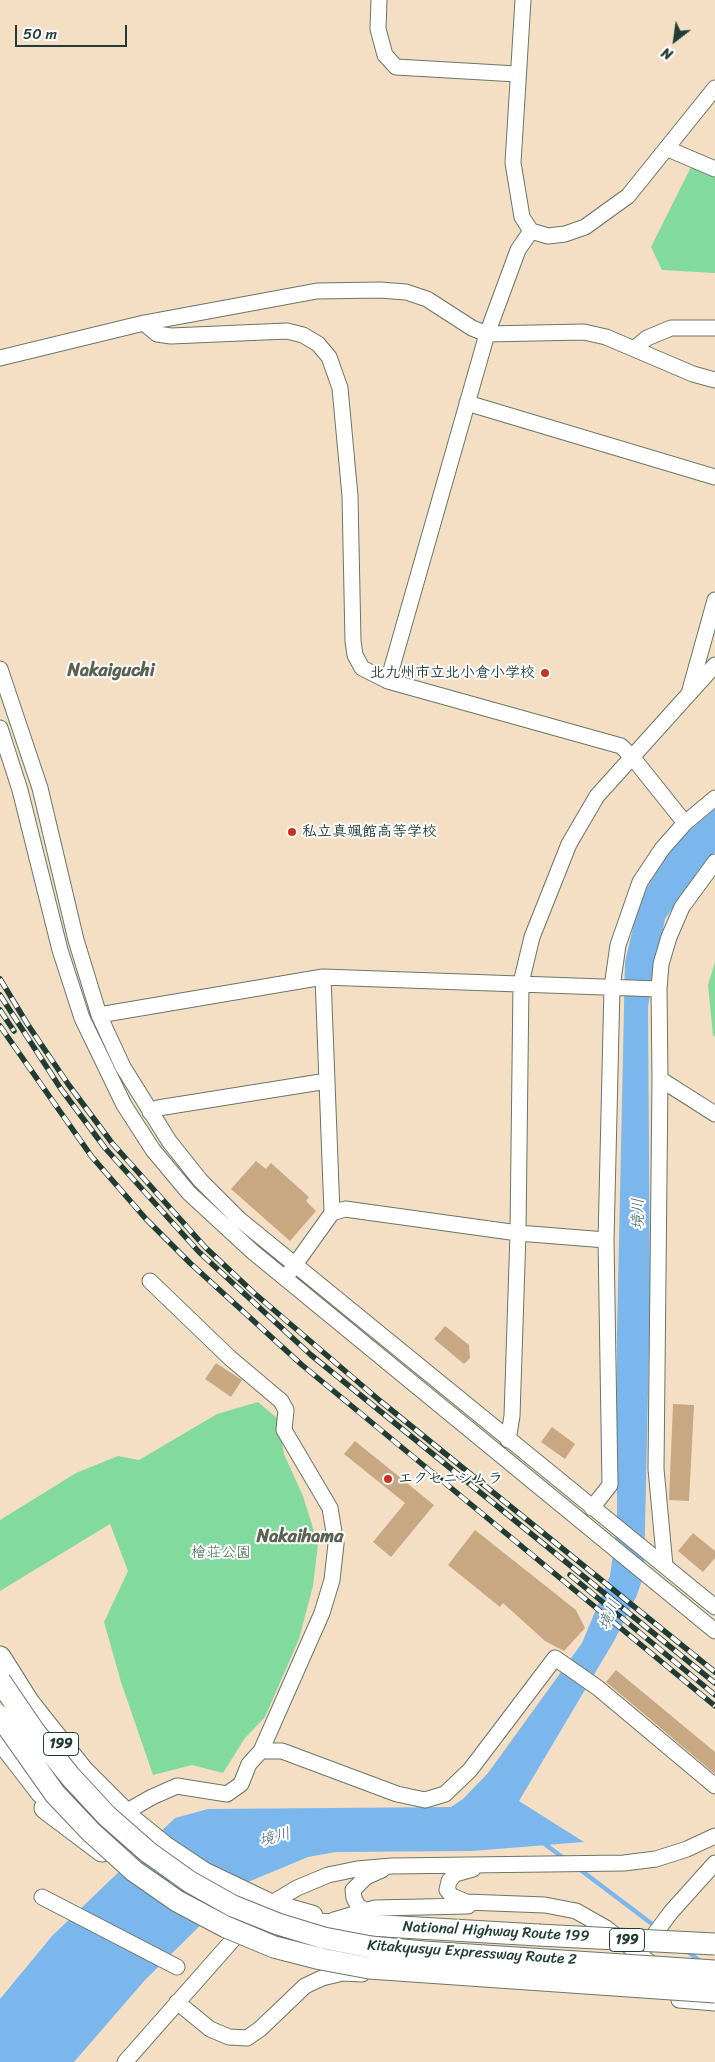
<!DOCTYPE html>
<html>
<head>
<meta charset="utf-8">
<style>
	body { margin:0 }
	#map { position:relative; width:715px; height:2062px; overflow:hidden; background:#f5dfc4; font-family:Sriracha,sans-serif }
	canvas { display:block }
	.north { position:absolute; left:650px; top:15px; width:50px; height:50px; -webkit-text-stroke:4px #fff; paint-order:stroke; rotate:210deg; font-size:14px; font-weight:700; line-height:20px; text-align:center; color:#1f3d34 }
	.north::after { content:''; display:block; margin:auto; width:18px; height:22px; background:#1f3d34; clip-path:polygon(50% 0,100% 100%,50% 72%,0 100%) }
	.scale { position:absolute; left:15px; top:25px; width:112px; height:22px; box-sizing:border-box; border:2px solid #1f3d34; border-top:0; padding-left:6px; font-size:15px; line-height:18px; white-space:nowrap; color:#1f3d34; -webkit-text-stroke:4px #fff; paint-order:stroke }
</style>
</head>
<body>
<div id="map">
<canvas width="715" height="2062"></canvas>
<div class="north">N</div>
<div class="scale">50 m</div>
</div>
<script>
const ctx = document.querySelector('canvas').getContext('2d');
ctx.lineJoin = 'round';
function fill(path, color) { ctx.fillStyle = color; ctx.fill(path, 'evenodd'); }
const shape = rows => new Path2D(rows.map(r => 'M' + r).join(''));
function stroke(path, color, width, dash) { ctx.strokeStyle = color; ctx.lineWidth = width; ctx.lineCap = dash ? 'butt' : 'round'; ctx.setLineDash(dash || []); ctx.stroke(path); }
function write(font, color, halo, rows, align = 'center') {
  ctx.font = font + ' Sriracha,"Klee One",sans-serif'; ctx.lineWidth = 4; ctx.setLineDash([]); ctx.textBaseline = 'middle'; ctx.strokeStyle = halo; ctx.fillStyle = color; for (const [text, x, y, turn = 0] of rows) {
    ctx.save(); ctx.translate(x, y); ctx.rotate((+turn || 0) * Math.PI / 180); ctx.textAlign = isNaN(turn) ? turn : align; if (halo) ctx.strokeText(text, 0, 0); ctx.fillText(text, 0, 0); ctx.restore();
  }
}
fill(shape([
	[693,163,715,173,715,273,662,270,651,247],
	[715,962,715,1037,713,1035,708,985],
	[258,1402,278,1419,284,1454,303,1496,318,1544,313,1586,299,1639,265,1717,245,1738,223,1773,192,1765,153,1775,121,1682,104,1622,128,1571,110,1524,0,1591,0,1520,76,1473,118,1456,139,1460,217,1414]
]), '#82da9f');
fill(shape([
	[715,809,715,852,706,860,665,919,648,1006,650,1300,644,1574,637,1595,614,1641,519,1801,584,1842,472,1851,336,1852,308,1857,248,1882,230,1896,145,1980,74,2062,0,2062,0,1999,52,1936,175,1818,208,1809,451,1807,463,1799,488,1773,582,1643,610,1576,617,1525,617,1332,625,962,640,898,676,842]
]), '#7bb7ed');
stroke(shape([
	[542,1842,566,1860],
	[578,1868,656,1927],
	[686,1950,701,1962]
]), '#7bb7ed', 4.5);
fill(shape([
	[256,1161,266,1169,271,1163,309,1197,306,1201,316,1211,290,1241,231,1189],
	[445,1326,469,1345,470,1358,464,1364,434,1339],
	[216,1363,242,1380,231,1397,205,1379],
	[673,1404,694,1405,689,1501,669,1500],
	[552,1427,575,1444,565,1459,541,1442],
	[355,1441,434,1505,391,1557,373,1542,405,1503,344,1454],
	[475,1530,576,1610,585,1628,564,1651,545,1641,503,1603,500,1607,448,1565],
	[693,1533,715,1551,715,1558,703,1572,678,1551],
	[616,1670,715,1752,715,1774,606,1682]
]), '#c8a783');
const minor = shape([
	[379,0,378,29,385,55,396,67,517,74],
	[523,0,513,163,522,217,531,231,548,236,565,234,585,227,628,196,715,88],
	[668,149,715,169],
	[144,323,157,334,171,336,287,331,303,335,318,344,329,357,340,388,350,496,353,641,355,655,362,668,388,681,621,746,633,758,685,823],
	[635,348,647,338,671,328,715,328],
	[0,358,144,323,317,291,380,290,406,292,427,299,472,328,487,334,584,332,606,337,693,374,715,380],
	[467,403,715,477],
	[0,669,40,788,76,940,99,1015,123,1067,169,1141,200,1180,239,1219,715,1607],
	[388,681,487,334,518,250,531,231],
	[690,690,715,600],
	[0,728,20,790,60,950,82,1018,124,1105,153,1150,189,1193,253,1252,715,1631],
	[323,977,332,1213],
	[99,1015,323,977,659,989],
	[660,1079,715,1114],
	[150,1112,158,1108,327,1081],
	[289,1273,332,1213,345,1209,518,1233,606,1240],
	[508,1440,512,1416,518,1233,521,983,532,937,569,844,597,796,715,665],
	[592,1508,610,1485,606,1240,612,987,618,945,640,882,662,849,685,823,715,798],
	[665,1566,656,1469,660,1079,659,989,661,964,669,937,682,907,715,862],
	[261,1751,282,1751,397,1794,425,1800,445,1794,470,1770,555,1658,598,1688,715,1786],
	[117,1817,152,1797,177,1786,227,1794,241,1784,249,1764,261,1751,322,1613,332,1580,336,1544,330,1508,284,1430,286,1410,281,1401,230,1358,150,1281],
	[473,1869,455,1874,449,1881,447,1890,452,1896,466,1902,545,1905,576,1911,606,1928,658,1969],
	[42,1897,177,1967],
	[265,1907,297,1888,328,1875,357,1869,392,1866,624,1863,656,1859,687,1849,715,1836],
	[370,1913,358,1906,354,1898,353,1890,366,1877,382,1870],
	[334,1920,375,1908,468,1906],
	[645,1947,671,1912,715,1863],
	[679,2000,715,2003],
	[177,2002,210,2029,229,2037,247,2038,260,2029,305,1986,322,1978,343,1973,362,1974],
	[125,2062,245,1926]
]);
const highway = shape([
	[0,1657,29,1703,83,1771,134,1822,165,1847,204,1873,269,1904,312,1916],
	[0,1739,41,1792,61,1812],
	[45,1808,102,1851],
	[175,1890,237,1915],
	[289,1924,367,1925,538,1935]
]);
stroke(minor, '#6a7666', 17);
stroke(highway, '#6a7666', 23);
stroke(minor, '#fff', 15);
stroke(highway, '#fff', 21);
const rail = shape([
	[0,979,28,1025,68,1084,112,1143,205,1247,254,1293,379,1400,715,1672],
	[0,995,61,1089,105,1148,199,1252,311,1355,715,1683],
	[0,1010,14,1031],
	[0,1026,92,1157,146,1219,190,1263,302,1365,715,1706],
	[570,1575,715,1695]
]);
stroke(rail, '#1f3d34', 5.5);
stroke(rail, '#fff', 4, [11]);
const highwayBridge = shape([
	[0,1681,34,1731,70,1776,107,1816,148,1852,190,1882,233,1906,278,1924,324,1938,371,1947,424,1952,715,1971],
	[0,1716,55,1794,91,1832,134,1871,177,1901,226,1927,274,1947,321,1959,369,1968,715,1992],
	[538,1935,715,1944]
]);
stroke(highwayBridge, '#6a7666', 23, []);
stroke(highwayBridge, '#fff', 21);
for (const [x, y, r, color] of [
	[545,673,5,"#c8321e"],
	[292,832,5,"#c8321e"],
	[388,1479,5,"#c8321e"]
]) { const dot = new Path2D(); dot.arc(x, y, r, 0, 2 * Math.PI); ctx.fillStyle = color; ctx.fill(dot); stroke(dot, '#fff', 2); }
for (const [x, y, w] of [
	[61,1744,35],
	[627,1940,35]
]) { const box = new Path2D(); box.roundRect(x - w / 2, y - 11.5, w, 23, 4); ctx.fillStyle = '#fff'; ctx.fill(box); stroke(box, '#1f3d34', 1); }
write('bold 14px', '#1f3d34', null, [
	["199",61,1744],
	["199",627,1940]
]);
write('bold 15px', '#1f3d34', '#fff', [
	["北九州市立北小倉小学校",535,673,"right"],
	["私立真颯館高等学校",302,832],
	["エクセニシムラ",398,1479]
], 'left');
write('15px', '#38644f', '#fff', [
	["檜荘公園",221,1553]
]);
write('15px', '#1f3d34', '#fff', [
	["National Highway Route 199",496,1932,3],
	["Kitakyusyu Expressway Route 2",472,1953,4]
]);
write('italic 16px', '#3b626c', '#fff', [
	["境川",639,1214,-90],
	["境川",610,1615,-67],
	["境川",275,1838,-15]
]);
write('bold 18px', '#5a6250', '#fff', [
	["Nakaiguchi",111,671],
	["Nakaihama",300,1537]
]);
</script>
</body>
</html>
